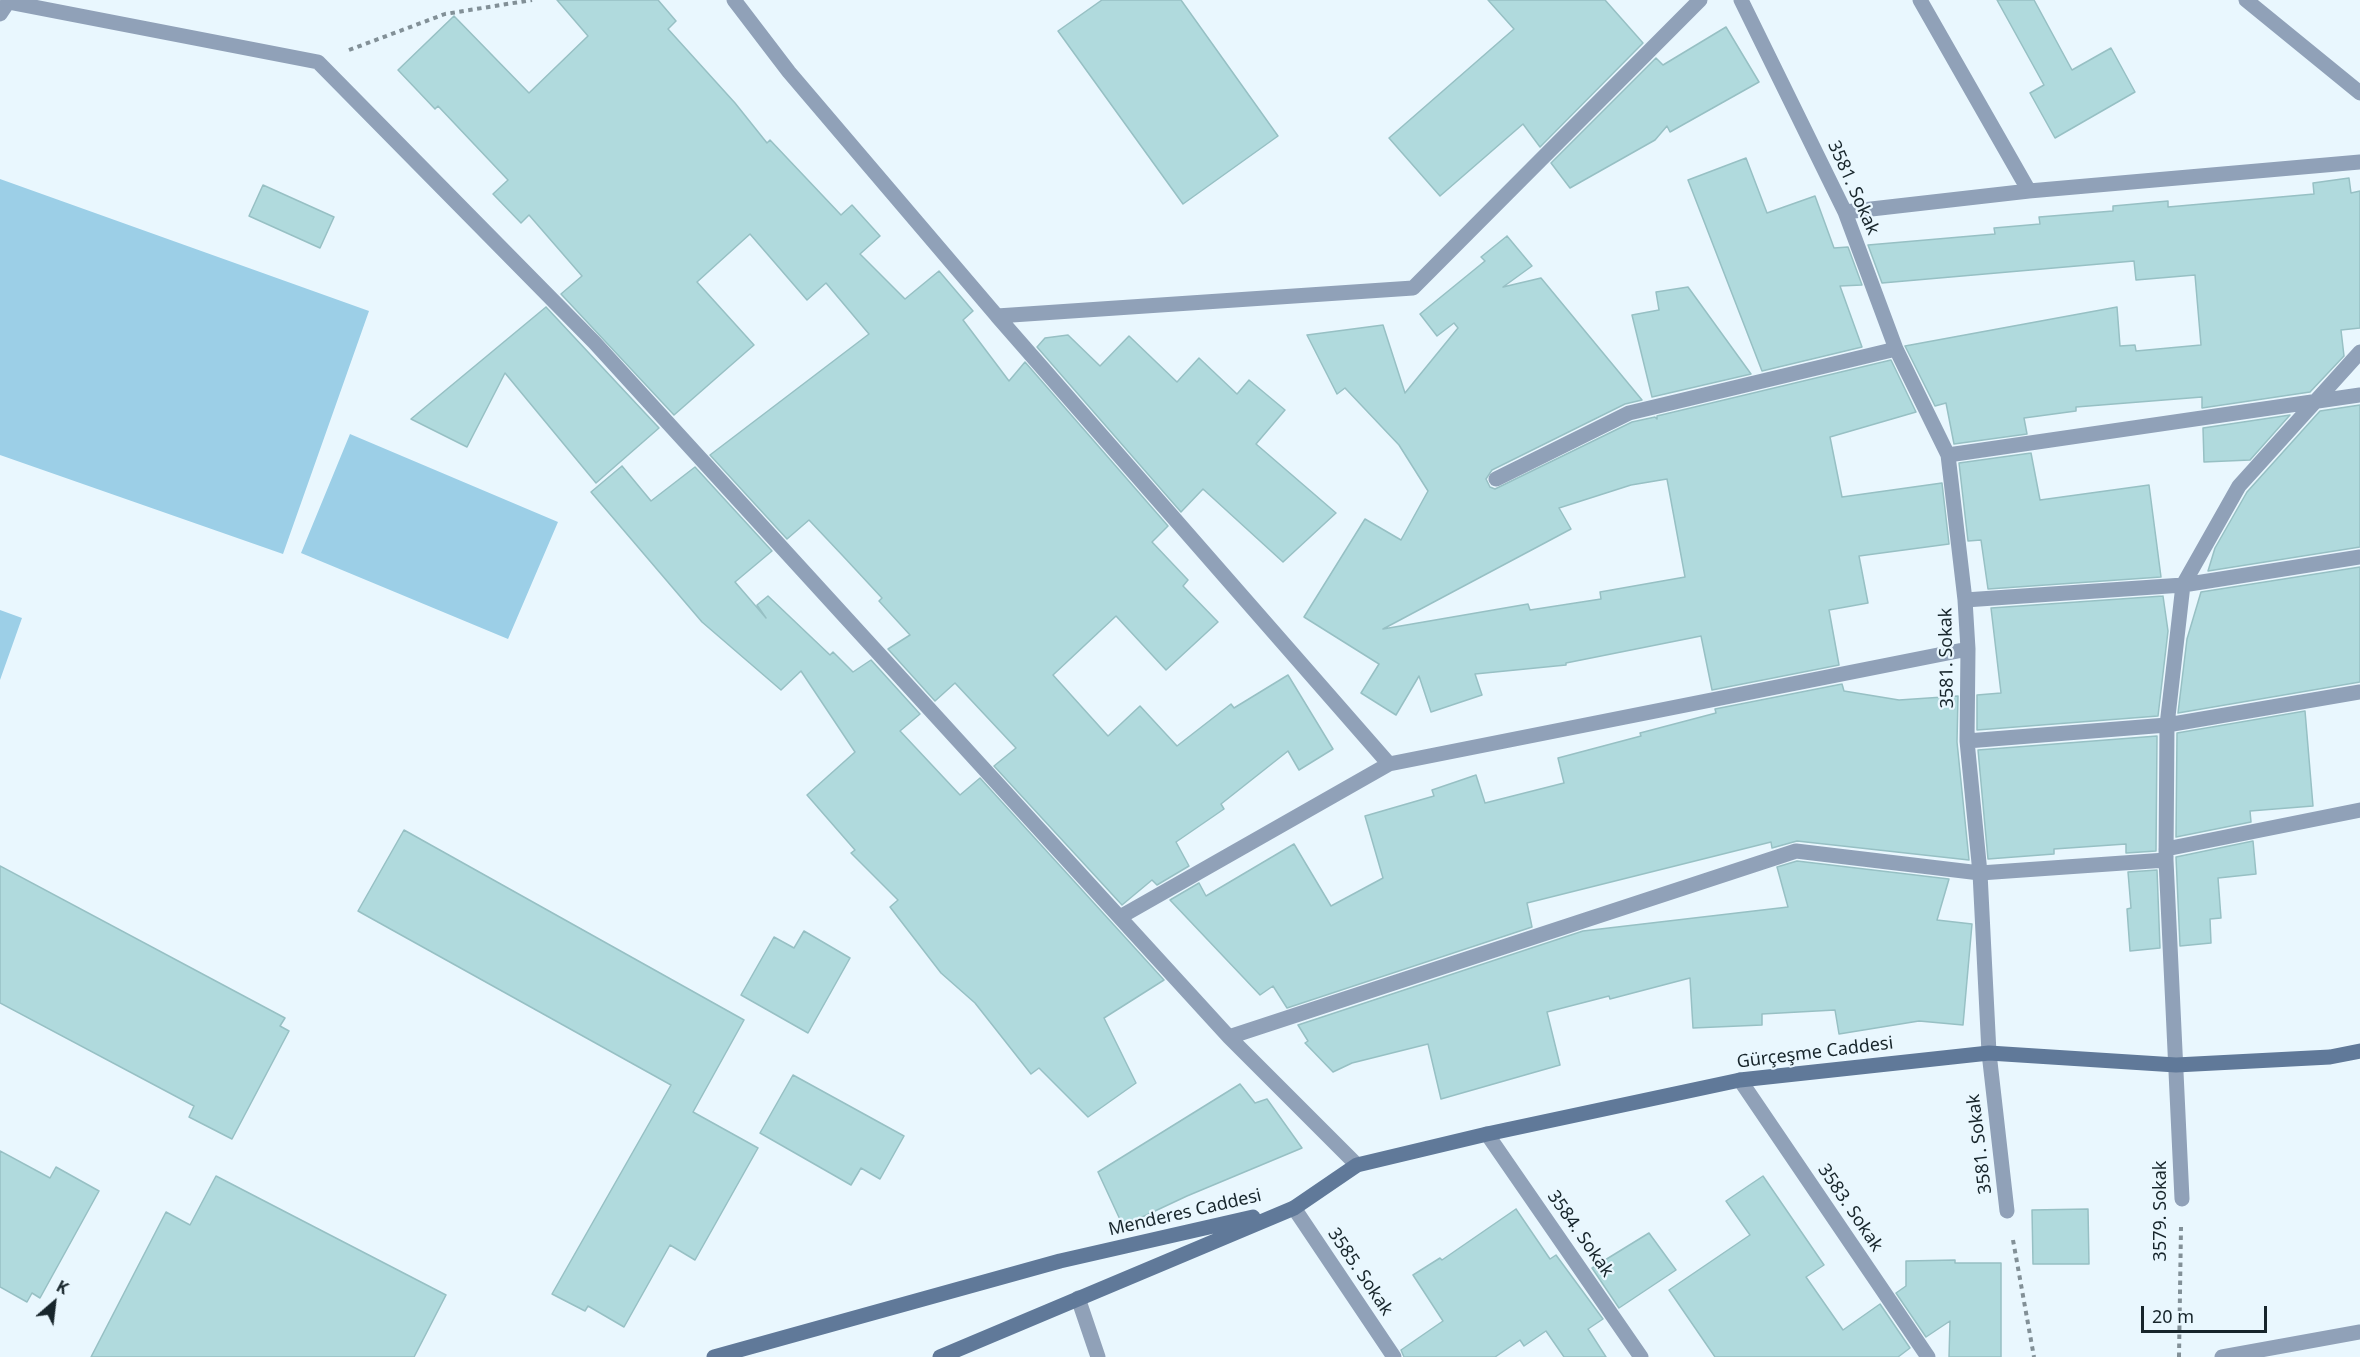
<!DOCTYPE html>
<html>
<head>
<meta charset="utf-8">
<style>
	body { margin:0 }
	#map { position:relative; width:2360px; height:1357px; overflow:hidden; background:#e9f7fe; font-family:"Noto Sans",sans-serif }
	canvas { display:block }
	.north { position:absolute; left:24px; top:1273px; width:60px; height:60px; -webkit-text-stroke:4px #e9f7fe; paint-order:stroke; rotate:28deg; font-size:16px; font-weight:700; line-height:24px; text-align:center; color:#17252b }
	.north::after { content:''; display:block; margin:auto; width:21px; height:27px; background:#17252b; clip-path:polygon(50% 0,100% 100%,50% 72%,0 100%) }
	.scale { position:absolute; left:2141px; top:1306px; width:126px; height:27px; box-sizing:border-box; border:3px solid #17252b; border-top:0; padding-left:8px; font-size:18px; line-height:21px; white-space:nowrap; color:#17252b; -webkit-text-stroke:4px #e9f7fe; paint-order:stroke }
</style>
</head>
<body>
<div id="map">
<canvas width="2360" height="1357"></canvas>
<div class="north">K</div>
<div class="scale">20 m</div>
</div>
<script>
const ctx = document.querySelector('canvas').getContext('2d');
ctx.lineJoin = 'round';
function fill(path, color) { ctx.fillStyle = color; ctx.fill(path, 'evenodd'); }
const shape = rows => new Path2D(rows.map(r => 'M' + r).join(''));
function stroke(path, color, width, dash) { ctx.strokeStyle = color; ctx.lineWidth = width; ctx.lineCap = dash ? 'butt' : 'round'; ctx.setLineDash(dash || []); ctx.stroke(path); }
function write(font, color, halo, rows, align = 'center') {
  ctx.font = font + ' "Noto Sans",sans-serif'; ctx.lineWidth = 4.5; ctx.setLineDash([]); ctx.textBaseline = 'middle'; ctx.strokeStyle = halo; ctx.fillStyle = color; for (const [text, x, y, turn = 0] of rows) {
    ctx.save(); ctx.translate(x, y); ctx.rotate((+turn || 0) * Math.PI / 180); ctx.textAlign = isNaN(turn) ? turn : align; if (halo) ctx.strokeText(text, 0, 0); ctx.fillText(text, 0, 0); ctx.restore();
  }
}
fill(shape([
	[0,179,369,311,283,554,0,455],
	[350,434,558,522,508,639,301,553],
	[0,610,22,618,0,680]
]), '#9ccfe7');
const building = shape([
	[557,0,658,0,676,21,668,29,735,103,767,143,770,140,841,215,852,205,880,236,860,254,905,299,939,271,973,311,963,320,1009,381,1025,362,1168,526,1152,542,1188,580,1183,586,1218,622,1166,670,1116,616,1053,675,1108,736,1140,706,1177,746,1231,704,1234,708,1288,675,1333,749,1299,770,1288,751,1221,804,1224,809,1176,842,1189,866,1157,885,1152,880,1122,905,994,766,1016,748,955,683,935,701,888,649,910,635,879,601,882,598,843,556,809,520,787,539,710,455,869,334,826,283,807,300,750,234,697,282,754,345,674,415,561,294,582,276,529,215,521,223,493,194,508,180,438,106,435,109,398,70,454,16,529,93,588,36,557,0],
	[1102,0,1181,0,1278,136,1183,204,1058,31,1102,0],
	[1488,0,1605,0,1643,43,1540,147,1523,124,1440,196,1389,138,1514,29,1488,0],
	[1997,0,2034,0,2072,70,2111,48,2135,92,2055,138,2030,93,2044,85,1997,0],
	[1726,27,1759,82,1670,132,1667,126,1655,140,1570,188,1551,163,1656,58,1663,65,1726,27],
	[1746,158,1767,213,1815,196,1834,248,1848,247,1862,285,1840,286,1862,347,1762,371,1688,180,1746,158],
	[2349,178,2351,193,2360,191,2360,328,2341,330,2344,356,2310,392,2202,408,2202,397,2076,407,2076,411,2024,418,2027,434,1954,444,1946,403,1935,406,1905,346,2117,307,2120,346,2135,345,2136,351,2201,345,2195,275,2136,280,2134,261,1882,283,1868,245,1995,234,1994,228,2040,224,2039,217,2113,211,2113,206,2168,201,2168,207,2314,194,2313,183,2349,178],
	[263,185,334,217,320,248,249,216,263,185],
	[1507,236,1532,266,1503,287,1541,278,1642,400,1625,404,1492,470,1486,479,1490,487,1495,489,1632,422,1655,417,1657,419,1657,416,1891,360,1916,412,1830,437,1842,497,1942,483,1949,544,1859,556,1868,603,1829,610,1839,665,1712,690,1701,636,1566,663,1566,665,1475,674,1482,695,1431,712,1419,676,1396,715,1361,693,1379,664,1304,617,1365,519,1401,540,1428,491,1399,445,1345,388,1337,394,1307,335,1383,325,1405,393,1458,328,1454,323,1437,336,1420,314,1485,261,1481,257,1507,236],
	[1667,479,1685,577,1600,592,1601,599,1530,610,1528,604,1383,629,1571,529,1559,508,1631,485,1667,479],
	[1688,287,1751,374,1652,397,1632,315,1659,310,1656,292,1688,287],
	[546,307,659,428,596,483,505,373,467,447,411,419,546,307],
	[1068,335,1100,366,1129,336,1177,382,1199,358,1237,394,1249,380,1285,410,1256,444,1336,513,1283,562,1203,489,1181,512,1037,347,1045,338,1068,335],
	[2360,405,2360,547,2208,571,2215,548,2247,492,2320,411,2360,405],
	[2290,415,2250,460,2204,462,2203,428,2290,415],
	[2031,453,2040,500,2149,485,2161,577,1988,589,1981,540,1968,541,1959,463,2031,453],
	[622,466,651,501,695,467,772,551,735,582,766,618,757,605,768,596,830,655,833,652,853,672,871,660,920,714,900,731,960,795,980,778,1164,980,1104,1018,1136,1083,1088,1117,1039,1068,1031,1074,975,1003,941,973,890,907,898,900,851,853,855,850,807,795,855,752,801,671,781,690,702,622,591,492,622,466],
	[2360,567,2360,682,2178,713,2187,639,2201,592,2360,567],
	[2163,596,2168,631,2158,716,1977,730,1977,695,2001,693,1991,608,2163,596],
	[1842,684,1844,691,1899,700,1958,696,1957,742,1969,860,1797,841,1772,848,1771,842,1527,903,1532,927,1287,1008,1273,986,1260,995,1170,900,1199,883,1206,896,1294,844,1331,906,1383,878,1365,816,1434,796,1432,790,1476,775,1485,803,1564,783,1558,758,1641,736,1640,733,1716,713,1715,709,1842,684],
	[2305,711,2313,806,2250,811,2251,822,2176,837,2177,733,2305,711],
	[2157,736,2156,851,2126,853,2126,844,2054,849,2054,854,1988,859,1978,750,2157,736],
	[404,830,744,1020,693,1112,758,1148,695,1260,670,1245,624,1327,588,1306,585,1311,552,1294,671,1085,358,911,404,830],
	[2253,841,2256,874,2218,878,2221,918,2210,919,2211,943,2180,946,2176,857,2253,841],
	[1797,861,1949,879,1937,920,1972,924,1963,1025,1919,1021,1839,1034,1835,1010,1762,1014,1762,1025,1693,1028,1690,978,1610,999,1609,996,1547,1012,1560,1065,1441,1099,1428,1044,1352,1063,1333,1072,1305,1043,1308,1041,1298,1025,1583,931,1788,907,1777,867,1797,861],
	[0,866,285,1018,280,1026,289,1031,232,1139,189,1117,194,1106,0,1003,0,866],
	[2157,870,2160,948,2130,951,2127,909,2131,908,2128,872,2157,870],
	[804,931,850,958,808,1033,741,995,774,937,794,948,804,931],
	[793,1075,904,1136,880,1179,861,1168,851,1185,760,1133,793,1075],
	[1240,1084,1255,1103,1267,1099,1302,1148,1187,1196,1123,1226,1098,1172,1240,1084],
	[0,1151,50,1178,56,1167,99,1191,40,1298,32,1293,27,1302,0,1287,0,1151],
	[216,1176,446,1295,414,1357,91,1357,166,1212,190,1225,216,1176],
	[1763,1176,1824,1265,1806,1277,1843,1330,1880,1304,1910,1348,1898,1357,1715,1357,1669,1290,1750,1235,1726,1201,1763,1176],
	[1516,1209,1550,1259,1556,1255,1603,1319,1588,1329,1606,1357,1564,1357,1546,1331,1524,1346,1520,1340,1495,1357,1404,1357,1401,1350,1443,1321,1413,1275,1440,1258,1442,1260,1516,1209],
	[2088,1209,2089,1264,2033,1264,2032,1210,2088,1209],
	[1649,1233,1676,1270,1619,1308,1592,1268,1649,1233],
	[1955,1260,1955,1263,2001,1263,2001,1357,1949,1357,1950,1321,1926,1337,1896,1293,1906,1286,1906,1261,1955,1260]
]);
fill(building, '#b0dadd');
stroke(building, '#97c0c4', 1.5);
stroke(shape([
	[349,50,445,14,532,0],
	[2013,1240,2034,1357],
	[2179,1357,2181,1227]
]), '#829097', 4, [4.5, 4.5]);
stroke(shape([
	[734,0,789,72,997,316,1413,288,1700,0],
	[1741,0,1845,212,1896,349,1948,455,1965,600,1968,649,1967,741,1980,873,1989,1053,2007,1211],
	[1920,0,2029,191],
	[2246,0,2360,93],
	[0,14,8,2,318,62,594,342,1229,1037,1357,1165],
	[1845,212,2029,191,2360,162],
	[997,316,1389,764,1968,649],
	[1948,455,2360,395],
	[1496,479,1629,413,1896,349],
	[1965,600,2183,585,2360,557],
	[1967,741,2167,725,2360,692],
	[2166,849,2360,810],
	[2166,860,2167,725,2183,585,2239,486,2360,352],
	[1120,917,1389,764],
	[1229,1037,1796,851,1980,873,2166,860,2182,1199],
	[1740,1080,1928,1357],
	[1487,1134,1641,1357],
	[1294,1208,1394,1357],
	[1078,1298,1098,1357],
	[2222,1357,2360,1332]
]), '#90a1b8', 15);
stroke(shape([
	[714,1357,1060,1261,1253,1217],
	[940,1357,1294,1208,1357,1165,1487,1134,1740,1080,1989,1053,2176,1065,2330,1057,2360,1051]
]), '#607999', 15);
write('18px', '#17252b', '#e9f7fe', [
	["3581. Sokak",1853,188,66],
	["3581. Sokak",1947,658,-91],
	["Gürçeşme Caddesi",1815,1053,-7],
	["3581. Sokak",1980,1144,-97],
	["3583. Sokak",1850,1208,56],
	["3579. Sokak",2161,1211,-90],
	["Menderes Caddesi",1185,1213,-13],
	["3584. Sokak",1580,1234,55],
	["3585. Sokak",1360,1272,56]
]);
</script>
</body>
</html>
